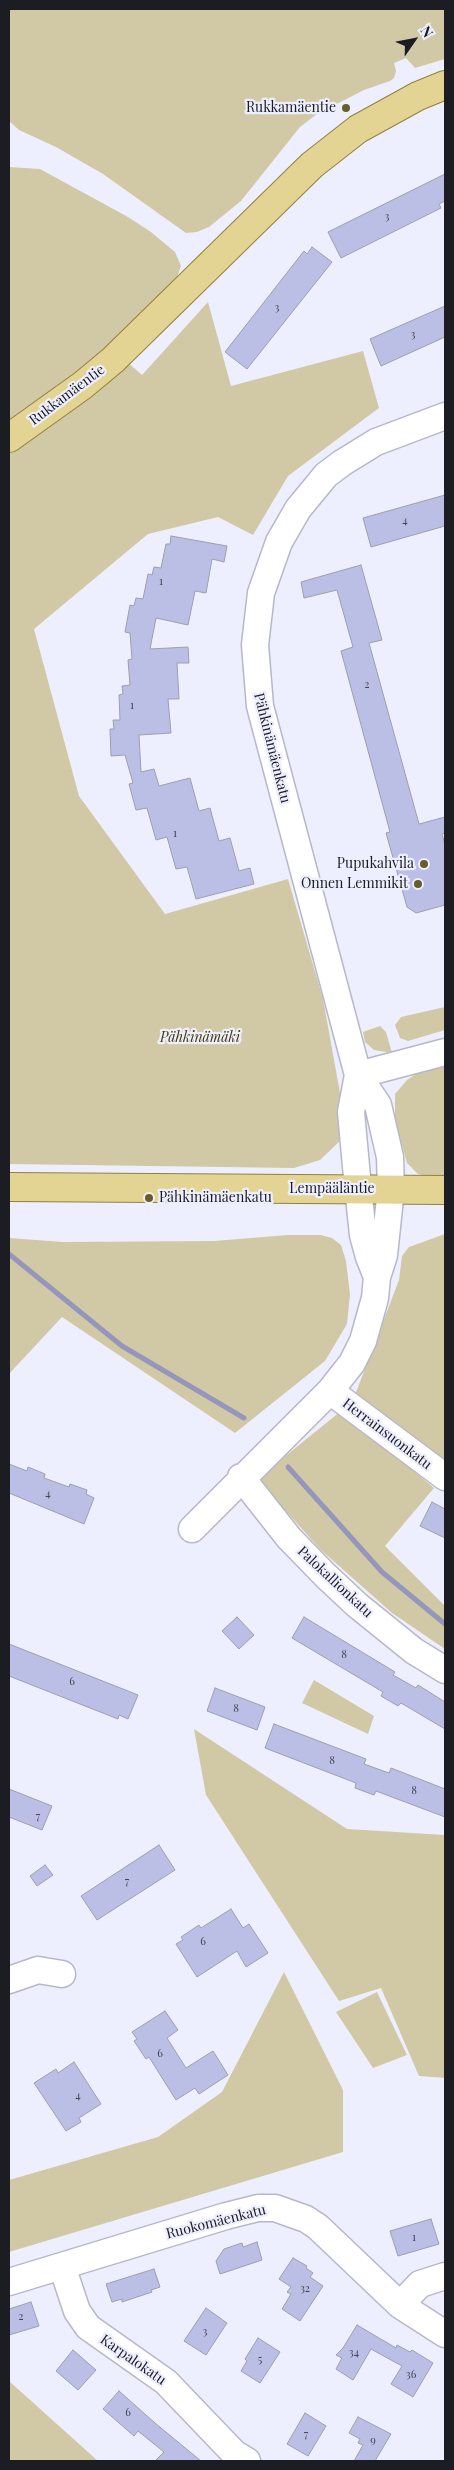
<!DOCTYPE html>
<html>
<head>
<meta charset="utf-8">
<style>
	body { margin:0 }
	#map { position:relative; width:454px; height:2470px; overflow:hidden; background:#eeeffe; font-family:"Playfair Display",serif }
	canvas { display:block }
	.frame { position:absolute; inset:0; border:10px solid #1c1c23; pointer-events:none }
	.north { position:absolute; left:389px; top:15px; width:50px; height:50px; -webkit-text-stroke:4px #eeeffe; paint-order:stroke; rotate:57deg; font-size:14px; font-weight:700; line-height:20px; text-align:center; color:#1c1c23 }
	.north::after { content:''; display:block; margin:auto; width:18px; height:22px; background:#1c1c23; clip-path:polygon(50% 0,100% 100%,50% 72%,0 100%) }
</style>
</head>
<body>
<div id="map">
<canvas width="454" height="2470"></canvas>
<div class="frame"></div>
<div class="north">N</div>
</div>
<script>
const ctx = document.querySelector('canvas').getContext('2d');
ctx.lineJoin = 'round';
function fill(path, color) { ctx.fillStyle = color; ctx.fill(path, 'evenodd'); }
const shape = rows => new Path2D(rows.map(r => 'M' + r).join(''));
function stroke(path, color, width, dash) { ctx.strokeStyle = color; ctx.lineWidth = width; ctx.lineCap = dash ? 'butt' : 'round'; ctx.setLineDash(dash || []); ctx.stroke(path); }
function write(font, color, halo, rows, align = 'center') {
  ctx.font = font + ' "Playfair Display",serif'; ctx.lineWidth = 4.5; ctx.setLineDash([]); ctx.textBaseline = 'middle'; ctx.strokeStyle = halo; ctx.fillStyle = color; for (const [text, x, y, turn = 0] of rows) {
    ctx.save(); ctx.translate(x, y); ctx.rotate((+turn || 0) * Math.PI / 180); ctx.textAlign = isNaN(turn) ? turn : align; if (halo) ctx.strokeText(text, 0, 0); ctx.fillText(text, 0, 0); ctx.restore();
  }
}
fill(shape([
	[9,9,445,9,445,59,415,68,406,58,394,63,396,71,394,78,390,81,364,90,317,114,300,127,241,201,209,227,197,232,186,233,103,174,56,147,19,130,9,121],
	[9,167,40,169,128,217,151,232,175,252,181,266,175,283,87,368,9,423],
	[208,302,231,386,363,351,379,408,288,476,253,535,218,517,148,534,34,629,79,796,165,914,288,879,323,999,340,1093,343,1138,320,1160,294,1168,9,1164,9,449,126,361,142,375],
	[445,1007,445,1030,408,1041,400,1038,395,1025,401,1017],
	[380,1026,386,1032,392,1053,374,1050,365,1042,363,1032],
	[445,1064,445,1178,434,1178,418,1174,407,1163,395,1120,395,1094,407,1080,422,1070],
	[445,1234,445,1462,355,1395,399,1280,402,1256,409,1247],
	[288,1235,321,1235,332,1238,341,1245,346,1261,350,1294,347,1324,325,1361,235,1433,62,1317,9,1374,9,1238,63,1242,214,1241],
	[341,1411,434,1488,385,1546,445,1606,445,1649,392,1613,320,1549,257,1479],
	[314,1680,374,1716,368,1734,302,1703],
	[194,1729,347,1829,445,1835,445,2078,419,2076,381,1988,339,2001,206,1795],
	[284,1972,343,2090,343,2152,9,2252,9,2180,158,2137,222,2092],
	[377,1992,407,2055,373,2068,336,2012],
	[9,2381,98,2461,9,2461]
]), '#d1c9a5');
stroke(shape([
	[9,1254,122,1346,244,1418],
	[288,1467,382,1572,445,1624]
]), '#9497bb', 5);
const building = shape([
	[445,174,445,201,439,204,441,208,341,258,328,232,445,174],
	[312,247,332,262,247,369,225,352,304,251,307,254,312,247],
	[445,306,445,337,381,366,370,339,445,306],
	[445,495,445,526,371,547,363,518,445,495],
	[171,536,227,546,224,562,212,559,206,593,195,591,188,625,156,618,150,649,188,647,189,663,177,663,179,699,168,699,171,733,139,735,141,772,154,769,159,786,190,778,199,811,210,808,219,841,230,838,239,871,250,868,254,884,196,899,187,867,176,869,167,837,156,840,147,808,136,810,129,784,133,783,125,755,111,756,110,729,114,729,113,720,120,720,119,695,123,694,122,686,130,685,128,660,132,659,130,633,125,632,130,605,134,606,136,598,143,599,148,574,152,575,154,567,161,568,166,544,170,544,171,536],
	[361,565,382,640,369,643,419,824,445,817,445,833,442,834,445,845,445,905,416,913,407,907,386,833,390,832,341,651,353,647,337,590,304,598,301,582,361,565],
	[9,1464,27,1471,28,1467,45,1474,44,1478,69,1487,70,1484,87,1490,86,1494,94,1498,84,1524,9,1493,9,1464],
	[432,1502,445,1509,445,1538,420,1526,432,1502],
	[237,1617,254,1635,239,1649,222,1631,237,1617],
	[304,1617,395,1672,393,1675,416,1688,418,1685,445,1702,445,1729,401,1703,398,1706,381,1696,383,1692,292,1638,304,1617],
	[9,1644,138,1695,128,1719,119,1715,118,1719,9,1676,9,1644],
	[215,1688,265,1707,257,1730,207,1711,215,1688],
	[274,1724,366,1759,364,1764,389,1773,391,1768,445,1789,445,1817,376,1791,374,1795,355,1788,356,1783,265,1748,274,1724],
	[9,1789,52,1806,42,1830,9,1817,9,1789],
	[159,1845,175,1870,97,1920,81,1896,159,1845],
	[45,1865,53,1875,37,1886,30,1876,45,1865],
	[231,1909,243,1928,249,1924,268,1953,246,1967,237,1951,197,1977,176,1944,183,1940,181,1937,199,1925,201,1928,231,1909],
	[165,2011,178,2030,167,2038,186,2068,213,2051,228,2075,199,2094,195,2088,176,2100,149,2057,146,2059,134,2041,137,2039,132,2032,165,2011],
	[74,2062,101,2104,79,2118,81,2122,66,2131,34,2083,56,2069,58,2073,74,2062],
	[431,2219,439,2244,398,2256,390,2231,431,2219],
	[257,2242,262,2260,220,2274,216,2261,224,2249,242,2243,243,2247,257,2242],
	[293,2258,307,2266,306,2268,313,2273,310,2277,323,2286,300,2321,282,2309,291,2294,287,2292,291,2287,279,2279,293,2258],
	[154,2269,160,2287,151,2290,152,2292,122,2302,122,2299,112,2302,106,2284,154,2269],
	[31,2302,39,2326,9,2335,9,2309,31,2302],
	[206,2308,227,2323,206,2355,184,2341,206,2308],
	[357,2325,396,2348,397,2345,410,2352,412,2350,433,2363,413,2397,391,2384,402,2366,371,2349,353,2380,336,2369,342,2358,336,2355,343,2348,357,2325],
	[258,2338,280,2352,260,2383,241,2371,247,2361,245,2359,258,2338],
	[73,2350,96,2370,78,2390,56,2371,73,2350],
	[119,2391,155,2423,201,2461,155,2461,164,2452,138,2431,134,2436,103,2409,119,2391],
	[305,2413,326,2426,308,2456,287,2444,305,2413],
	[358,2417,391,2434,375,2461,354,2461,363,2445,358,2443,360,2439,349,2433,358,2417]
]);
fill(building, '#bcbfe5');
stroke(building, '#9c9eae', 1);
const minor = shape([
	[358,1075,351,1112,358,1188,363,1235,369,1257,377,1277],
	[358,1075,445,1052],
	[330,1391,445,1477],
	[241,1477,289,1538,326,1576,357,1605,414,1651,445,1670],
	[192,1529,330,1391,352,1363,363,1341,375,1298,377,1277,384,1255,391,1189,390,1157,378,1105,358,1075,260,706,255,645,261,593,279,542,298,509,326,475,342,463,376,442,445,416],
	[9,1980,38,1970,62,1974],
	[62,2266,77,2311,88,2327,166,2382,234,2453,247,2461],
	[9,2282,226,2216,258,2208,275,2208,306,2219,318,2227,400,2305,445,2334],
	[400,2305,420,2284,445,2276]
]);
const major = shape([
	[9,438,83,385,113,360,312,165,358,129,418,96,445,85],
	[9,1187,445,1190]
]);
stroke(minor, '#b6b8c9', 29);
stroke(major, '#91813d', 30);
stroke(minor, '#fff', 26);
stroke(major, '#e3d493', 28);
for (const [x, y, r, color] of [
	[346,108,5,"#685c29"],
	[424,864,5,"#685c29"],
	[418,884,5,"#685c29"],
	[149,1198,5,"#685c29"]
]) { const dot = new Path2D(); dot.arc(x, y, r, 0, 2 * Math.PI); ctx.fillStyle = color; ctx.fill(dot); stroke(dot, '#eeeffe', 2); }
write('11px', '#444554', null, [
	["3",387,217],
	["3",277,308],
	["3",413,335],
	["4",405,521],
	["1",161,582],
	["2",367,685],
	["1",132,706],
	["1",175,834],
	["4",48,1494],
	["8",344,1655],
	["6",72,1682],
	["8",236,1709],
	["8",332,1761],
	["8",414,1791],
	["7",38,1817],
	["7",127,1882],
	["6",203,1942],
	["6",160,2054],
	["4",78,2096],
	["1",414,2238],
	["32",305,2289],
	["2",21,2317],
	["3",205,2332],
	["34",354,2353],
	["5",260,2360],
	["36",411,2375],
	["6",128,2413],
	["7",306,2435],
	["9",373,2441]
]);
write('14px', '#1c1c23', '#eeeffe', [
	["Rukkamäentie",336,108],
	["Pupukahvila",414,864],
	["Onnen Lemmikit",408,884],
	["Pähkinämäenkatu",159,1198,"left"]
], 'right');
write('14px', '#1c1c23', '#eeeffe', [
	["Rukkamäentie",67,395,-37],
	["Pähkinämäenkatu",272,748,76],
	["Lempääläntie",332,1189],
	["Herrainsuonkatu",387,1434,37],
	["Palokallionkatu",335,1582,43],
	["Ruokomäenkatu",216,2222,-14],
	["Karpalokatu",133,2360,35]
]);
write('italic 14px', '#443906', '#eeeffe', [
	["Pähkinämäki",200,1038]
]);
</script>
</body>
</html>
